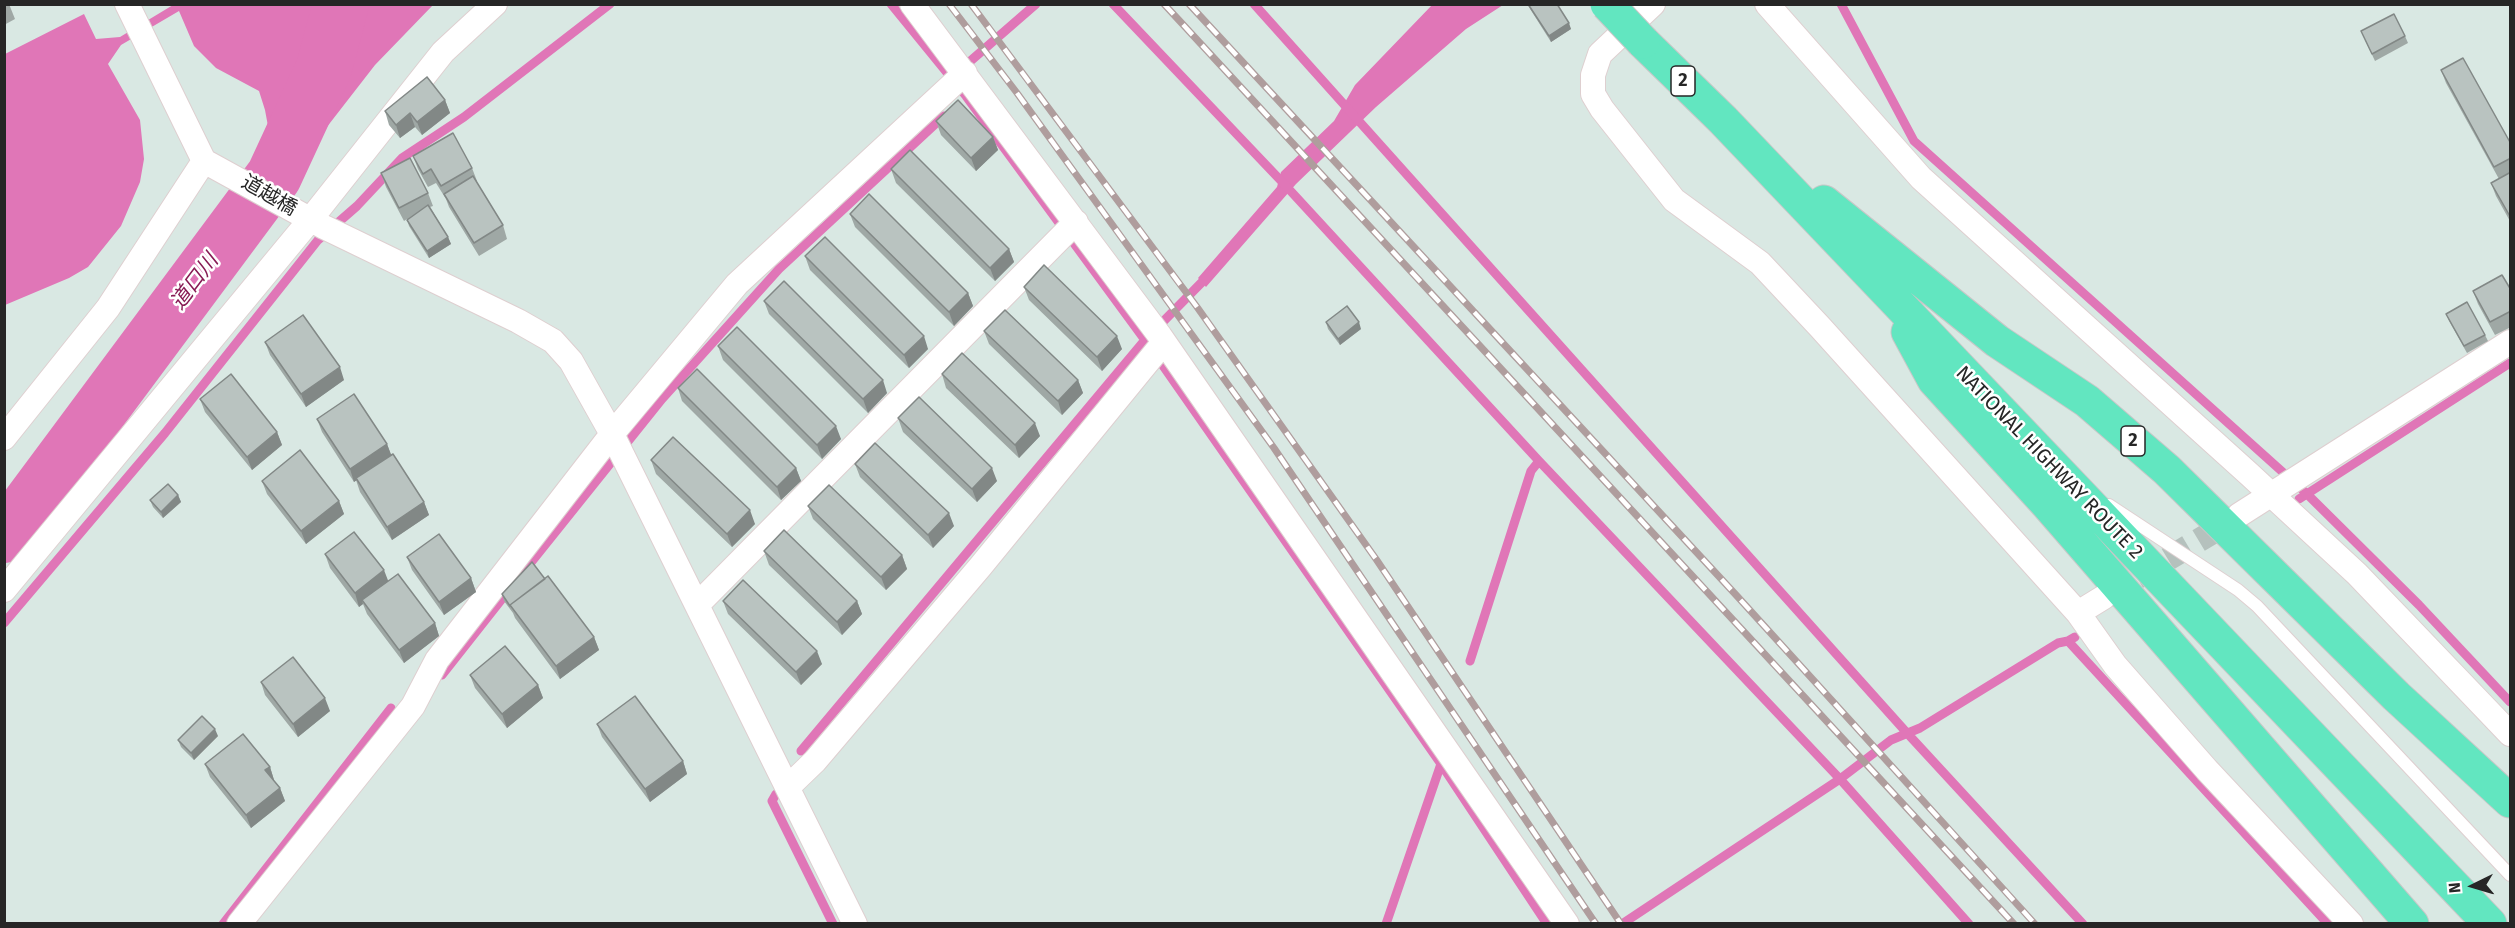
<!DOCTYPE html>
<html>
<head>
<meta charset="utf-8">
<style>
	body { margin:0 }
	#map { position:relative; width:2515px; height:928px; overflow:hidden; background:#d9e8e3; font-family:"Fira Sans",sans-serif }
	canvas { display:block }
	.frame { position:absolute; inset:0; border:6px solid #262626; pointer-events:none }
	.north { position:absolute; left:2443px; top:856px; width:60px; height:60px; -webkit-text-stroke:4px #fff; paint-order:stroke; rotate:265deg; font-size:16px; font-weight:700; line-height:24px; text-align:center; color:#262626 }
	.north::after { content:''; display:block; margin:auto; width:21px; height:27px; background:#262626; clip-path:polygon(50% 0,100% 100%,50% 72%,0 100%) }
</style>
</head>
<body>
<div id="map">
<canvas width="2515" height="928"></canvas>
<div class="frame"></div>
<div class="north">N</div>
</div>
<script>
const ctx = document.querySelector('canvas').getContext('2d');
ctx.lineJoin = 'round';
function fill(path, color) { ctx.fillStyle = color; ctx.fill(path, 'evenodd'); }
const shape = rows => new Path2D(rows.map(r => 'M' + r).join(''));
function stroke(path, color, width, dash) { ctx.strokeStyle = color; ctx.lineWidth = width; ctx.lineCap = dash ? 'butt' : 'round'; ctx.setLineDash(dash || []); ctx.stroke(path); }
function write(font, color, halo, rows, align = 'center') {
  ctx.font = font + ' "Fira Sans","Noto Sans JP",sans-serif'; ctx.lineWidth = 5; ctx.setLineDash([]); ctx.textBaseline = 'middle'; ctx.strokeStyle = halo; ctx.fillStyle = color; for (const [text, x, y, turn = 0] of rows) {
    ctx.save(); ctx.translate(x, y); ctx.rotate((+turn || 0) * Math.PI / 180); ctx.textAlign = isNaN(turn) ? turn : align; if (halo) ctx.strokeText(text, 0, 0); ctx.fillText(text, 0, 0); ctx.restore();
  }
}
fill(shape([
	[1433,4,1503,5,1466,29,1376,107,1296,184,1206,287,1198,278,1277,187,1281,172,1334,121,1355,85],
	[173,5,433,5,375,65,309,150,300,179,292,191,254,173,266,153,270,137,265,110,259,91,216,68,194,46,179,11,121,45,108,64,140,120,144,159,140,182,121,226,88,267,69,278,5,305,5,54,84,14,96,39,120,37]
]), '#e076b7');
stroke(shape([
	[891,4,966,96,1145,340,1441,764,1547,924],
	[1113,4,1286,186,1539,461,1840,779,1969,924],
	[1254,4,1907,733,2083,924],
	[1841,4,1914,141,2306,493,2419,605,2510,702],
	[967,64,1036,4],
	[2299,499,2510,363],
	[525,570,662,399,779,269,944,116],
	[4,623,165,433,318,240,357,206,402,158,464,117,610,4],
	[2068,641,2328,924],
	[1470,661,1531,471,1539,461],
	[442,675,509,590],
	[801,751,1145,340,1209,275],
	[776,794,772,801,833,924],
	[223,924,391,708],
	[1386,924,1442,761],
	[1622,924,1840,779,1891,740,1920,728,2058,643,2068,641,2075,637]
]), '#e076b7', 9);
stroke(shape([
	[4,535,25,511,274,176,324,68,341,4]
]), '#e076b7', 56);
stroke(shape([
	[2106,596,2236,518]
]), '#b5c1bd', 24, [24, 12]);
const service = shape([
	[2109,505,2238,590,2257,606,2510,875]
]);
const minor = shape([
	[127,4,204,161,324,227,518,321,553,341,571,361,612,434,855,924],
	[912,4,1160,336,1567,924],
	[1653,4,1600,54,1593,75,1593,94,1602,109,1674,200,1760,263,1820,327,2078,613,2115,665,2207,770,2351,924],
	[1767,4,1921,178,2249,474,2357,574,2510,734],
	[4,438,108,308,204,161],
	[2239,515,2510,342],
	[4,590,310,220,443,52,495,4],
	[698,604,1076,222],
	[2078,613,2104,597],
	[788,787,815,761,980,567,1164,342],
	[239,924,413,706,437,660,612,434,737,284,965,73]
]);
const trunk = shape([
	[1643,42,1723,120,2490,924],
	[1824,202,1997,341,2087,401,2167,470,2396,696,2510,801],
	[1908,332,1934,380,2048,505,2412,924]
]);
stroke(service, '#decfd0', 14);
stroke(minor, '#decfd0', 26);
stroke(trunk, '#c7c7c7', 35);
stroke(service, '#fff', 12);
stroke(minor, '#fff', 24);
stroke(trunk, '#62e6c0', 33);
const rail = shape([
	[949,4,1017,93,1274,448,1596,924],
	[971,4,1197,307,1376,559,1621,924],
	[1164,4,2014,924],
	[1189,4,1737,596,2035,924]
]);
stroke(rail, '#af9d9d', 7);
stroke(rail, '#fff', 4.5, [14]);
const trunkBridge = shape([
	[1607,4,1643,42]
]);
stroke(trunkBridge, '#c7c7c7', 35, []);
stroke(trunkBridge, '#62e6c0', 33);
fill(shape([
	[4,4,9,4,15,19,4,25],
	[1527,4,1557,4,1571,29,1551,42],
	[2361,31,2405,36,2408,43,2375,61],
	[2441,70,2511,144,2511,223,2496,196,2491,183,2499,179,2446,83],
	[445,100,450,113,422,135,415,127,400,138,389,125,385,111],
	[936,121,993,137,998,150,976,171,941,135],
	[413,156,472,168,477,181,476,181,503,225,507,239,479,256,449,207,446,199,436,183,428,187,418,169],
	[891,169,1009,249,1014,262,995,281,896,183],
	[381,173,428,193,433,206,430,207,448,237,451,244,429,258,409,226,407,219,404,221,386,187],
	[850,214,968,293,973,306,954,326,855,227],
	[805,256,928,349,909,368,810,270],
	[1024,287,1122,349,1102,371,1029,300],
	[2511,290,2511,327,2495,335,2478,304,2473,291],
	[764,301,887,393,868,413,769,314],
	[2446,314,2485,335,2488,341,2467,353,2449,321],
	[1326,322,1361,329,1340,345,1328,329],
	[984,331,1078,380,1083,393,1062,415,989,344],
	[265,342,344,380,306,407,270,355],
	[718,346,841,439,822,459,723,360],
	[942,374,1040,436,1019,458,946,388],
	[678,388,796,468,801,481,781,500,682,401],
	[200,399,277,432,282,445,252,470,205,412],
	[898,418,997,481,977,502,903,432],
	[317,419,387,444,391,455,424,502,429,515,392,540,360,492,356,480,354,482,322,432],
	[651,460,755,524,732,547,656,474],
	[855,464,954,526,933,548,860,477],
	[262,481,339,501,344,514,306,544,267,494],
	[178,495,181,502,163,518,153,507,150,500],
	[808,506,902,555,907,569,886,590,813,519],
	[764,551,857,601,862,614,842,635,769,565],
	[325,554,388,581,435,623,439,636,404,663,367,614,363,604,359,607,330,568],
	[407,557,471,578,476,592,444,615,412,570],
	[502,594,594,637,599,650,560,679,515,618,513,613,504,601],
	[723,601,822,664,801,685,728,614],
	[470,675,538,685,543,698,507,728,475,688],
	[261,682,330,711,298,737,265,695],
	[597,724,683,761,687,774,650,802,602,737],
	[218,736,194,760,181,747,178,740],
	[205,764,270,767,274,780,274,781,280,788,285,801,251,828,210,777]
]), '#9fa8a5');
fill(shape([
	[1569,23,1571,29,1551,42,1549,36],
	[445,100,450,113,422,135,417,122],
	[410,113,415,127,400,138,396,125],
	[993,137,998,150,976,171,971,158],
	[448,237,451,244,429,258,427,251],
	[1009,249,1014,262,995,281,990,268],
	[968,293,973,306,954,326,949,312],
	[1359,322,1361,329,1340,345,1338,339],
	[924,336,928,349,909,368,904,355],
	[1117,336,1122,349,1102,371,1097,357],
	[340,367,344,380,306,407,301,394],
	[883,380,887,393,868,413,863,399],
	[1078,380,1083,393,1062,415,1058,401],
	[1035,423,1040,436,1019,458,1015,445],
	[836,426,841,439,822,459,817,445],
	[277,432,282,445,252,470,247,457],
	[387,444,392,457,354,482,350,469],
	[796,468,801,481,781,500,777,487],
	[992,468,997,481,977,502,972,489],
	[178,495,181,502,163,518,161,512],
	[339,501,344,514,306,544,301,531],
	[424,502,429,515,392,540,387,527],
	[750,510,755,524,732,547,727,534],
	[949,513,954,526,933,548,928,535],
	[902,555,907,569,886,590,881,577],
	[384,570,389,583,362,600,363,604,359,607,355,593],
	[471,578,476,592,444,615,439,602],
	[857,601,862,614,842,635,837,622],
	[435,623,439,636,404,663,399,650],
	[594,637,599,650,560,679,556,666],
	[817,651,822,664,801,685,796,672],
	[538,685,543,698,507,728,502,714],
	[325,698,330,711,298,737,293,724],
	[215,729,218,736,194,760,191,753],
	[683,761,687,774,650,802,645,789],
	[270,767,274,780,270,784,265,770],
	[280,788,285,801,251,828,246,815]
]), '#828886');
const building = shape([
	[1528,4,1557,4,1569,23,1549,36,1528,4],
	[2394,14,2405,36,2372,54,2361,31,2394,14],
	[2463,58,2511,144,2511,158,2494,167,2441,70,2463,58],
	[427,77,445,100,417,122,410,113,396,125,385,111,427,77],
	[958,100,993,137,971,158,936,121,958,100],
	[453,133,472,168,441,186,431,169,423,174,413,156,453,133],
	[910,150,1009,249,990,268,891,169,910,150],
	[410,158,428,193,399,208,381,173,410,158],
	[2511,172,2511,218,2491,183,2511,172],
	[473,176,503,225,474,243,444,194,473,176],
	[869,194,968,293,949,312,850,214,869,194],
	[428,205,448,237,427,251,407,220,428,205],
	[825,237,924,336,904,355,805,256,825,237],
	[1044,265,1117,336,1097,357,1024,287,1044,265],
	[2502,275,2511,290,2511,311,2490,322,2473,291,2502,275],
	[784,281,883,380,863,399,764,301,784,281],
	[2467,302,2485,335,2464,346,2446,314,2467,302],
	[1347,306,1359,322,1338,339,1326,322,1347,306],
	[1005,310,1078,380,1058,401,984,331,1005,310],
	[303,315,340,367,301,394,265,342,303,315],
	[737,327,836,426,817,445,718,346,737,327],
	[962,353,1035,423,1015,445,942,374,962,353],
	[697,369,796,468,777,487,678,388,697,369],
	[231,374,277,432,247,457,200,399,231,374],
	[354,394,387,444,350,469,317,419,354,394],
	[919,397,992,468,972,489,898,418,919,397],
	[673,437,750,510,727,534,651,460,673,437],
	[875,443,949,513,928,535,855,464,875,443],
	[300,450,339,501,301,531,262,481,300,450],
	[393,454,424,502,387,527,356,478,393,454],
	[168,484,178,495,161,512,150,500,168,484],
	[829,485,902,555,881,577,808,506,829,485],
	[784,530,857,601,837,622,764,551,784,530],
	[354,532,384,570,355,593,325,554,354,532],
	[439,534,471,578,439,602,407,557,439,534],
	[532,562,545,579,510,605,510,606,502,594,532,562],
	[398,574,435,623,399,650,362,600,398,574],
	[548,576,594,637,556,666,510,605,548,576],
	[743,580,817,651,796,672,723,601,743,580],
	[505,646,538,685,502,714,470,675,505,646],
	[293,657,325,698,293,724,261,682,293,657],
	[635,696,683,761,645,789,597,724,635,696],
	[202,716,215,729,191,753,178,740,202,716],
	[243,734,270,767,265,770,280,788,246,815,205,764,243,734]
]);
fill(building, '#b9c3c0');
stroke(building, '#828886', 1.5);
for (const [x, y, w] of [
	[1683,81,24],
	[2133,441,24]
]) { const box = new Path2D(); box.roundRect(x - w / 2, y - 15, w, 30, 4.5); ctx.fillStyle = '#fff'; ctx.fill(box); stroke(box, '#262626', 1.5); }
write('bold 18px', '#262626', null, [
	["2",1683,81],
	["2",2133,441]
]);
write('20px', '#262626', '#fff', [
	["道越橋",269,196,30],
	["NATIONAL HIGHWAY ROUTE 2",2049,463,46]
]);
write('italic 21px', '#871a54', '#fff', [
	["道口川",195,282,-53]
]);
</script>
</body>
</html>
